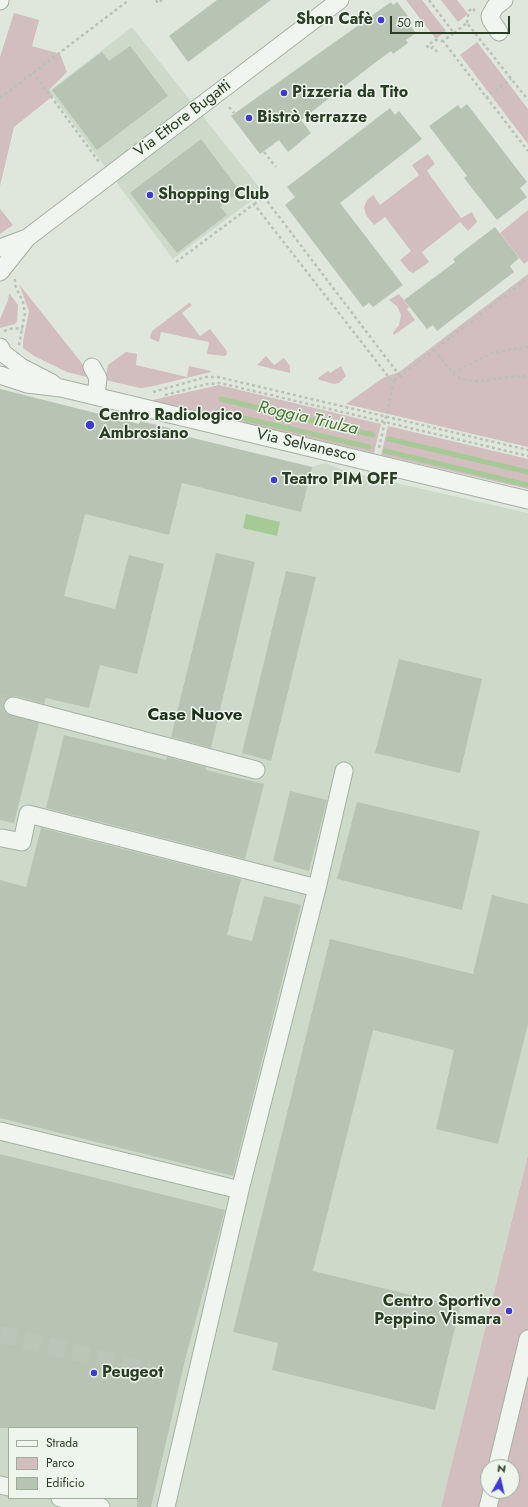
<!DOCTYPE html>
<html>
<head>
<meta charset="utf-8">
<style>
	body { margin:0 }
	#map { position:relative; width:528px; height:1507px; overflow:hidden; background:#dfe7dd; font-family:Jost,sans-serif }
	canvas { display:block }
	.legend { position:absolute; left:8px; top:1427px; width:130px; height:72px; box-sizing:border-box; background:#eef5ec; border:1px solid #a0ac9c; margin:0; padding:5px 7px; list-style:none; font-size:12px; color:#2a3e25 }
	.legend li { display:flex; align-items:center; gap:8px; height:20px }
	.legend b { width:20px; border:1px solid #a0ac9c }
	.north { position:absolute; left:480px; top:1459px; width:40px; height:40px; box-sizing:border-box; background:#eef5ec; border:1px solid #a0ac9c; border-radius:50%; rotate:8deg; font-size:11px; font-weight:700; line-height:16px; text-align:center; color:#2a3e25 }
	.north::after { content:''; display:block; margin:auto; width:14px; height:18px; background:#3f3ad4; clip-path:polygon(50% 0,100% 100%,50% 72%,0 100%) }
	.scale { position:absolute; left:390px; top:16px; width:120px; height:18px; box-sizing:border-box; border:2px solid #2a3e25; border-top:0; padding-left:5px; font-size:12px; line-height:14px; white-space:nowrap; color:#2a3e25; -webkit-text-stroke:3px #eef5ec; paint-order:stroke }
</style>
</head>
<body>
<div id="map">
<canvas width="528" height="1507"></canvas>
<ul class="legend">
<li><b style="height:5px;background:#f0f6ef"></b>Strada</li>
<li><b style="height:11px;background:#d2bdbf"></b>Parco</li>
<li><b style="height:11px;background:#b7c4b4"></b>Edificio</li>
</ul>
<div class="north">N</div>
<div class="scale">50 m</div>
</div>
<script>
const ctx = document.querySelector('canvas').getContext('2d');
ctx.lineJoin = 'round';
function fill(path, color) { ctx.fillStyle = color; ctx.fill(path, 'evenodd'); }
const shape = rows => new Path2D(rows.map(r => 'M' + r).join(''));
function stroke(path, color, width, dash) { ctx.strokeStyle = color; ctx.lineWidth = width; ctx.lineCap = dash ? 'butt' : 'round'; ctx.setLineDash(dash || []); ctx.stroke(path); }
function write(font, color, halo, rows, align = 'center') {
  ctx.font = font + ' Jost,sans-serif'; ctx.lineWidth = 3; ctx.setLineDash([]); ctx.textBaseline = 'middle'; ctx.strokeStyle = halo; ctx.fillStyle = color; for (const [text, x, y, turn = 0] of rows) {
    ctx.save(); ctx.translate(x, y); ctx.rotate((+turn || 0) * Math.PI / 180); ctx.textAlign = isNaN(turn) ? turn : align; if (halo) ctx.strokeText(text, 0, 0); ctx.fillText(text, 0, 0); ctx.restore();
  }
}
fill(shape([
	[132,27,263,192,173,259,49,91],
	[0,389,139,424,140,421,173,429,173,433,311,467,326,463,348,472,528,513,528,1155,441,1507,0,1507],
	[9,1428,137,1428,137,1498,9,1498]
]), '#cddaca');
fill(shape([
	[406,0,422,0,446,31,436,39],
	[441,0,457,0,468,14,458,22],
	[14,13,39,20,32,46,60,54,67,72,49,90,53,96,14,127,0,186,0,57],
	[477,42,528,109,528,144,460,55],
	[428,154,435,164,427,171,461,218,472,212,477,222,468,231,460,222,422,252,429,262,413,273,409,271,400,260,411,251,385,217,374,225,366,215,364,207,367,200,373,195,380,205,419,175,412,165],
	[0,209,13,225,0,234],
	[528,210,528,261,524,264,500,233],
	[528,274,528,447,346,404,383,378,399,372],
	[19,284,92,376,91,378,67,372,34,356,23,348,23,341,29,311],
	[9,293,18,305,17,321,15,324,0,328,0,319,8,300],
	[399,294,409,307,407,309,415,320,394,335,393,333,399,325,401,315,397,306,389,300],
	[189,303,192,305,182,313,200,336,210,329,226,350,227,354,225,356,207,354,209,342,161,332,159,342,151,339,150,337,152,331],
	[126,352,137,354,136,365,187,377,189,366,211,371,211,372,149,387,140,388,105,380,108,365],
	[266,356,274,365,284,358,290,366,290,373,257,365],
	[341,366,346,376,339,383,334,384,320,380,318,378,328,371,330,373],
	[219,385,381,424,374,453,148,401],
	[388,426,528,459,528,489,381,455],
	[528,1155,528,1507,441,1507],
	[488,1467,512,1467,512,1491,488,1491]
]), '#d2bdbf');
fill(shape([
	[246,514,280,522,277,536,243,528]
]), '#a5ca95');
stroke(shape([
	[221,399,373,435],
	[217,412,369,447],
	[389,439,528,472],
	[385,451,528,485]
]), '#a5ca95', 5);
fill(shape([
	[217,0,271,0,188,62,169,36],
	[391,2,393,5,397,2,408,16,405,19,416,33,406,40,408,43,393,54,391,51,376,62,301,120,311,133,288,152,279,140,260,154,231,116],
	[130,46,168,96,97,150,52,90,102,52,109,61],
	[467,104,527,182,520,188,527,197,497,220,464,178,467,176,429,126,458,105,461,109],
	[390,108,395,115,399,111,422,139,340,203,403,285,373,307,369,303,363,307,285,205,295,197,287,187],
	[201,139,240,191,220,207,227,215,177,253,130,193],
	[495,227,519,258,510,266,514,272,437,331,433,325,427,329,404,300,455,262,453,259],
	[0,389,139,424,140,421,173,429,172,433,312,467,301,512,182,483,169,535,85,514,64,596,115,609,129,555,164,564,137,674,100,665,89,708,46,698,44,704,15,696,6,699,3,708,6,713,39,723,14,823,0,820],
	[216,553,255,562,211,748,171,737],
	[286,571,316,577,271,761,242,753],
	[399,659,482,679,460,773,375,753],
	[64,735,166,760,167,757,206,767,206,770,264,784,245,859,46,808],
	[290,791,327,800,309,871,273,861],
	[357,802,480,831,462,910,337,879],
	[41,828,241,879,227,935,252,941,264,896,301,905,233,1176,0,1118,0,880,26,887],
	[492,895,528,904,528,1024,498,1144,436,1129,454,1050,373,1030,313,1271,460,1307,435,1410,272,1370,278,1343,233,1332,330,939,473,974],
	[0,1154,225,1210,185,1360,151,1507,137,1507,137,1428,0,1428]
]), '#b7c4b4');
stroke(shape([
	[0,702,13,706],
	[0,1334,149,1371]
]), '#bbc5b8', 17, [17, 8]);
const minor = shape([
	[0,1,0,0],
	[499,32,491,20,490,16,495,7,504,0],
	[0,248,27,238],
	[0,272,27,238,340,0],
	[0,347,3,353,21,367,52,383],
	[92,367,98,378,96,396],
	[0,375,27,384,61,388,528,500],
	[13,706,256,770],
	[2,838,22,842,28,814,317,888,240,1190],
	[317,888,344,771],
	[0,1131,240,1190,166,1507],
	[497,1467,528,1339],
	[0,1485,9,1487],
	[60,1498,101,1507],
	[488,1507,492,1491]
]);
stroke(minor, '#a5b1a2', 19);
stroke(shape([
	[156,0,158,3,162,0],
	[429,0,454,33,443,41,528,151],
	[467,23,469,11,473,8,475,12],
	[454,33,467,23,528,100],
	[437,52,433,47,430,49,427,46,435,40,443,41],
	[33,72,99,162],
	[0,98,129,0],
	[486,98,511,79],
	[229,107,234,113],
	[264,152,276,167],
	[254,204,264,197,400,376],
	[176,262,254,204,391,380,394,381,528,278],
	[15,279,15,285,23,302,25,313,19,345],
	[4,331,14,328,23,329],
	[434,350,453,373,459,378,468,380,479,381,528,375],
	[453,373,494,352,528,347],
	[153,392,206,377,218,377,528,450],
	[165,395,207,384,220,383,528,456],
	[379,448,394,381]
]), '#b9c2b6', 2.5, [3, 3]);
stroke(minor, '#f0f6ef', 17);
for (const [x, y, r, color] of [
	[381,20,4,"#3f3ad4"],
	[284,93,4,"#3f3ad4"],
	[249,118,4,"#3f3ad4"],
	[150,195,4,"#3f3ad4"],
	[90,425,5,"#3f3ad4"],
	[274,480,4,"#3f3ad4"],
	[509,1311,4,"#3f3ad4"],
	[94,1373,4,"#3f3ad4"]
]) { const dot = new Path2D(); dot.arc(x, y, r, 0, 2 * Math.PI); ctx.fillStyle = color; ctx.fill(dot); stroke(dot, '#eef5ec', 1.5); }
write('bold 16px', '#2a3e25', '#eef5ec', [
	["Shon Cafè",373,20,"right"],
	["Pizzeria da Tito",292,93],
	["Bistrò terrazze",257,118],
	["Shopping Club",158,195],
	["Centro Radiologico",99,416],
	["Ambrosiano",99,434],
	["Teatro PIM OFF",282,480],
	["Centro Sportivo",501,1302,"right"],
	["Peppino Vismara",501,1320,"right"],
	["Peugeot",102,1373]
], 'left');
write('16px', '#2a3e25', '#eef5ec', [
	["Via Ettore Bugatti",183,119,-37],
	["Via Selvanesco",306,446,13]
]);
write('italic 17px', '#40742e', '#eef5ec', [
	["Roggia Triulza",308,419,13]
]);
write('bold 17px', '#1b2f18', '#eef5ec', [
	["Case Nuove",195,716]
]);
</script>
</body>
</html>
